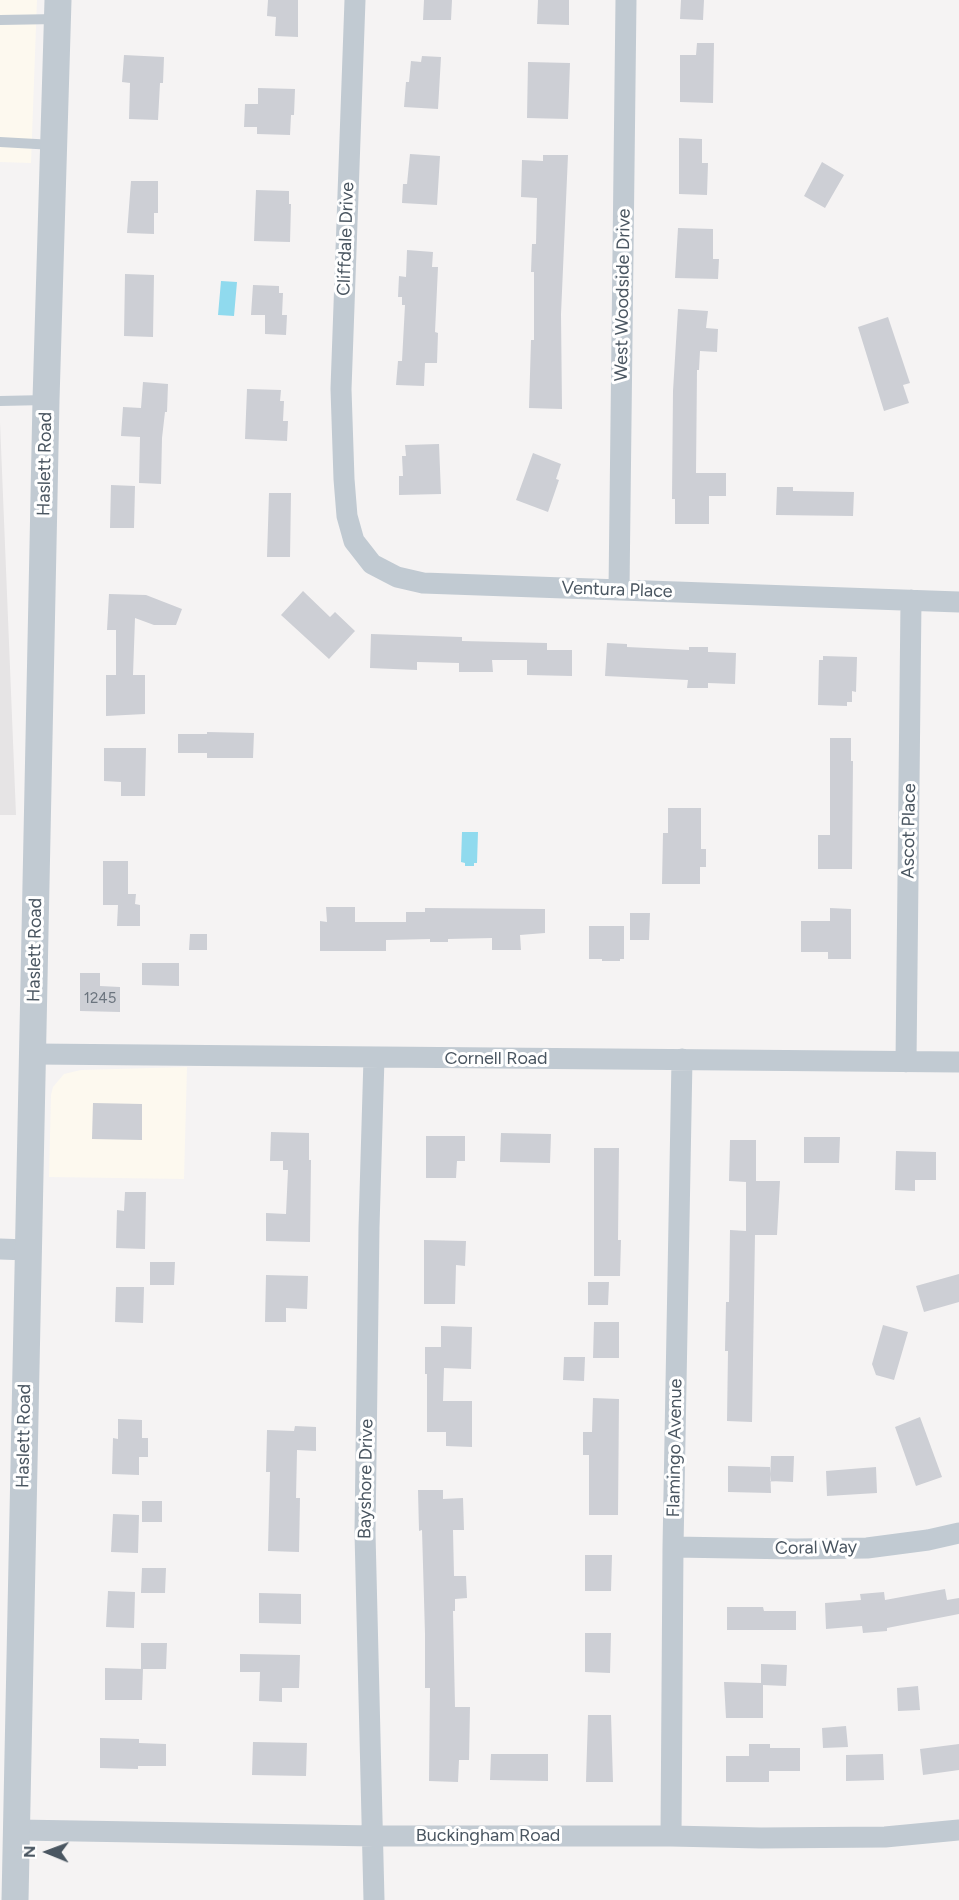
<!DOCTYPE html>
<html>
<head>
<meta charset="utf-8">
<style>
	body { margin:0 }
	#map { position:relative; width:959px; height:1900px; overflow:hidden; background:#f5f3f3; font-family:Figtree,sans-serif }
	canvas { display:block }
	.north { position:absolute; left:18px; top:1822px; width:60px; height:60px; -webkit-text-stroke:4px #fff; paint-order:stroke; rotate:271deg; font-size:16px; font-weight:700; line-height:24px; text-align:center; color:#4a5661 }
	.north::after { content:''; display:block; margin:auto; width:21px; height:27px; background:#4a5661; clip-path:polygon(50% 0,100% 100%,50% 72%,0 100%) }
</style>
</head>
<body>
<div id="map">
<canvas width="959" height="1900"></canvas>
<div class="north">N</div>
</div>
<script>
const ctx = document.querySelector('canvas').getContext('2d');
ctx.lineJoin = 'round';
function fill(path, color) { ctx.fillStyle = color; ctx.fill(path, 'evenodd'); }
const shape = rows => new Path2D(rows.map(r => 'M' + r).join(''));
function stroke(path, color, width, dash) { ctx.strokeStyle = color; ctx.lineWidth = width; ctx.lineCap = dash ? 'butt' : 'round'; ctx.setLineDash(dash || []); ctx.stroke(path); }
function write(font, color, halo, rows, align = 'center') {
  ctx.font = font + ' Figtree,sans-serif'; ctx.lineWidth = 6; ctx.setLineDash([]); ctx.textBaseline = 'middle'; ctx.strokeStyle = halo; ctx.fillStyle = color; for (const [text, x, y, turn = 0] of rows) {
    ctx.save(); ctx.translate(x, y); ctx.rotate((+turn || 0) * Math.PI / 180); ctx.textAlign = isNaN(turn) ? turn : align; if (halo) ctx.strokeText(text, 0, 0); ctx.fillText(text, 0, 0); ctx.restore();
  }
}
fill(shape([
	[0,0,37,0,31,163,0,162],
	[187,1067,184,1179,49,1177,51,1095,53,1087,64,1074,81,1070]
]), '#fdf9ef');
fill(shape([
	[0,422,16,815,0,815]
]), '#e6e4e5');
fill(shape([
	[221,281,237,282,234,316,218,315],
	[462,832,478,832,477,863,474,863,474,866,465,866,465,863,461,862]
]), '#90daee');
fill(shape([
	[268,0,298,0,298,37,275,36,276,17,267,16],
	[424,0,452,0,451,20,423,20],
	[538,0,569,0,569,25,537,24],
	[681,0,704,0,703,20,680,19],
	[697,43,714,43,713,103,680,102,680,55,696,55],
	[124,55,164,57,163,83,160,83,158,120,129,119,130,83,122,82],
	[422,56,441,57,438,109,404,107,406,82,409,82,411,61,421,62],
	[528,62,570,63,568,119,527,118],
	[258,88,295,89,294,115,291,115,290,135,257,134,257,127,244,127,245,104,258,104],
	[679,138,702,139,702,163,708,163,707,195,679,194],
	[410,154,440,156,437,205,402,203,403,184,407,184],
	[543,155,568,155,561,314,562,409,529,408,531,340,534,340,534,272,531,272,532,244,536,244,537,198,521,197,522,160,543,161],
	[822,162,844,175,825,208,804,196],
	[131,181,158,181,158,213,154,213,154,234,127,233],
	[256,190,289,191,289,204,291,204,290,242,254,241],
	[678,228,713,229,713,259,719,259,718,279,675,278],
	[407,250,433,252,432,267,438,267,435,332,438,333,437,363,425,363,424,386,396,385,398,361,402,361,405,305,402,305,402,297,398,297,399,276,406,277],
	[125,274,154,275,153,337,124,336],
	[253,285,279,286,279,293,283,293,282,315,287,315,286,335,265,334,265,315,251,315],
	[678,309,708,311,706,328,718,329,717,352,700,351,699,370,697,370,696,473,726,473,726,496,709,496,709,524,675,524,675,499,672,499,673,391],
	[888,317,910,383,903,385,909,403,884,411,858,327],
	[143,382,168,384,167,412,165,412,162,438,161,484,139,483,140,437,121,436,123,407,141,408],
	[247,389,281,390,280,401,284,401,283,421,288,421,287,441,245,439],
	[439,444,441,494,399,495,399,476,403,476,402,456,406,456,405,445],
	[533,453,561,464,556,479,559,480,548,512,516,500],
	[111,485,135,486,134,528,110,528],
	[777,487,793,487,793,491,854,492,853,516,776,515],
	[269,493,291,493,290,557,267,557],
	[303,591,330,617,335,612,355,631,329,659,281,615],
	[109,594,146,595,182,609,176,625,154,625,135,618,133,675,145,675,145,714,106,716,106,675,116,675,116,630,107,630],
	[371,634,462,637,462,641,547,643,547,650,572,650,572,676,527,675,527,660,492,660,493,672,459,672,459,663,417,662,417,670,370,668],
	[607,643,627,644,627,647,689,650,689,647,708,647,708,652,736,653,735,684,708,683,708,688,687,688,688,680,605,676],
	[823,656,857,657,856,692,852,691,852,702,847,702,847,706,818,705,819,660,823,660],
	[207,732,254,733,253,758,207,758,207,753,178,753,178,734,207,734],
	[830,738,851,738,851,761,853,761,852,869,818,869,818,835,830,835],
	[104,748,146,748,145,796,121,796,121,782,104,781],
	[668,808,701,808,701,849,706,849,706,867,700,867,700,884,662,884,663,833,668,833],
	[103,861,128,861,128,894,136,894,135,904,140,905,140,926,117,926,118,905,103,905],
	[326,907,355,907,355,922,406,922,406,912,425,912,425,908,545,909,545,933,520,935,521,950,492,950,492,938,448,939,448,942,430,942,430,939,386,940,386,951,320,951,320,921,327,922],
	[830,908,851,909,851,959,828,959,828,952,801,952,801,921,830,921],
	[630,913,650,913,649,940,630,940],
	[589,926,624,926,624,959,620,959,620,961,602,961,602,959,589,959],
	[190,934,207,934,207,950,189,950],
	[142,963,179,963,179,986,142,985],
	[80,973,100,973,100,986,120,987,120,1012,80,1011],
	[93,1103,142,1104,142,1140,92,1139],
	[271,1132,309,1133,309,1160,311,1160,310,1242,266,1241,266,1213,286,1214,288,1170,283,1170,283,1161,270,1161],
	[501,1133,551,1134,550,1163,500,1162],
	[426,1136,465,1136,465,1161,457,1161,456,1178,426,1178],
	[804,1137,840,1137,839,1163,804,1163],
	[730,1140,756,1140,756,1181,780,1181,777,1235,755,1235,752,1422,727,1421,728,1351,725,1351,726,1302,729,1302,730,1230,746,1231,746,1182,729,1181],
	[594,1148,619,1148,618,1240,621,1240,620,1276,594,1276],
	[896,1151,936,1152,936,1180,915,1180,915,1191,895,1190],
	[125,1192,146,1192,145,1249,116,1248,117,1210,124,1211],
	[424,1240,466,1241,465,1266,456,1265,455,1304,424,1304],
	[150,1262,175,1262,174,1285,150,1285],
	[959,1274,959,1302,924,1312,916,1286],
	[266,1275,308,1276,307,1309,286,1308,286,1322,265,1322],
	[588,1282,609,1282,608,1305,588,1305],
	[116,1287,144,1287,143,1323,115,1322],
	[594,1322,619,1322,619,1358,593,1358],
	[883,1325,908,1332,894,1380,876,1375,872,1364],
	[441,1326,472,1327,471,1369,444,1368,443,1401,472,1401,472,1447,446,1446,446,1432,427,1432,427,1374,425,1374,425,1347,441,1347],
	[564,1357,585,1357,584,1381,563,1380],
	[593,1398,619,1399,618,1515,589,1515,589,1455,583,1455,583,1432,592,1432],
	[920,1417,942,1477,916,1486,895,1427],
	[118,1419,142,1420,142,1438,148,1438,148,1457,139,1457,139,1475,112,1474,113,1438,118,1439],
	[295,1426,316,1427,316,1451,297,1450,296,1498,300,1498,299,1552,268,1551,270,1472,266,1472,267,1430,294,1431],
	[771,1456,794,1456,793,1482,770,1481],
	[728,1466,770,1467,771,1493,728,1492],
	[876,1467,877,1493,827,1496,826,1471],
	[418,1490,443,1490,443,1499,463,1498,464,1530,453,1530,454,1576,466,1576,467,1598,455,1599,455,1611,453,1611,455,1707,470,1707,469,1760,459,1760,458,1782,429,1781,430,1688,425,1688,425,1634,422,1530,419,1531],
	[142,1501,162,1501,162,1522,142,1522],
	[113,1514,139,1515,138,1553,111,1552],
	[585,1555,612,1555,611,1591,585,1591],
	[142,1568,166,1568,165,1593,141,1593],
	[945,1589,947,1600,959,1598,959,1614,887,1628,887,1631,863,1633,862,1626,826,1629,825,1603,861,1600,860,1594,884,1592,885,1600],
	[108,1591,135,1592,134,1628,106,1627],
	[259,1593,301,1594,301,1624,259,1623],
	[727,1607,763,1607,764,1611,796,1611,796,1630,727,1630],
	[585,1633,611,1633,610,1673,585,1672],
	[141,1643,167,1643,166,1669,141,1669],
	[240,1654,300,1655,299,1688,282,1688,282,1702,259,1701,260,1672,240,1672],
	[761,1664,787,1665,786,1686,763,1685,763,1718,726,1718,724,1682,761,1683],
	[105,1668,143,1669,142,1700,105,1700],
	[918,1686,920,1710,898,1711,897,1688],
	[588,1715,611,1715,613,1782,586,1782],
	[846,1726,848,1747,823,1748,822,1728],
	[100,1738,139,1739,139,1743,166,1744,166,1766,138,1766,138,1769,100,1768],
	[253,1742,307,1743,306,1776,252,1775],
	[749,1744,770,1744,770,1748,800,1748,800,1771,769,1771,769,1782,726,1782,726,1756,749,1756],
	[959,1744,959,1770,923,1775,920,1749],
	[491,1754,548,1754,548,1781,490,1780],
	[883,1754,884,1780,846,1781,846,1755]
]), '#cdcfd5');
stroke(shape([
	[0,20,57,19],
	[0,142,54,145],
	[0,401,46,400]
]), '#c1cad2', 10);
stroke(shape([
	[355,0,341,389,344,479,347,516,354,541,372,564,397,577,423,583,959,602],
	[619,590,626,0],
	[34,1054,959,1062],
	[374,1058,369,1227,365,1533,374,1900],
	[906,1062,911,600],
	[0,1249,27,1250],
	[673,1547,797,1549,867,1548,928,1540,959,1533],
	[18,1830,374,1836,671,1836,761,1838,885,1837,959,1830],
	[671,1836,673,1547,682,1059]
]), '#c1cad2', 21);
stroke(shape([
	[15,1900,46,400,58,0]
]), '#c1cad2', 27);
write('15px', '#6b747e', null, [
	["1245",100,999]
]);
write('18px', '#4a5661', '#fff', [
	["Cliffdale Drive",346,239,-88],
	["West Woodside Drive",623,295,-89],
	["Haslett Road",45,464,-89],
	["Ventura Place",617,590,2],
	["Ascot Place",909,831,-89],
	["Haslett Road",35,950,-89],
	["Cornell Road",496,1059],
	["Haslett Road",24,1436,-89],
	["Flamingo Avenue",675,1448,-89],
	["Bayshore Drive",366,1479,-89],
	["Coral Way",816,1548,-1],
	["Buckingham Road",488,1836]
]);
</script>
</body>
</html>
